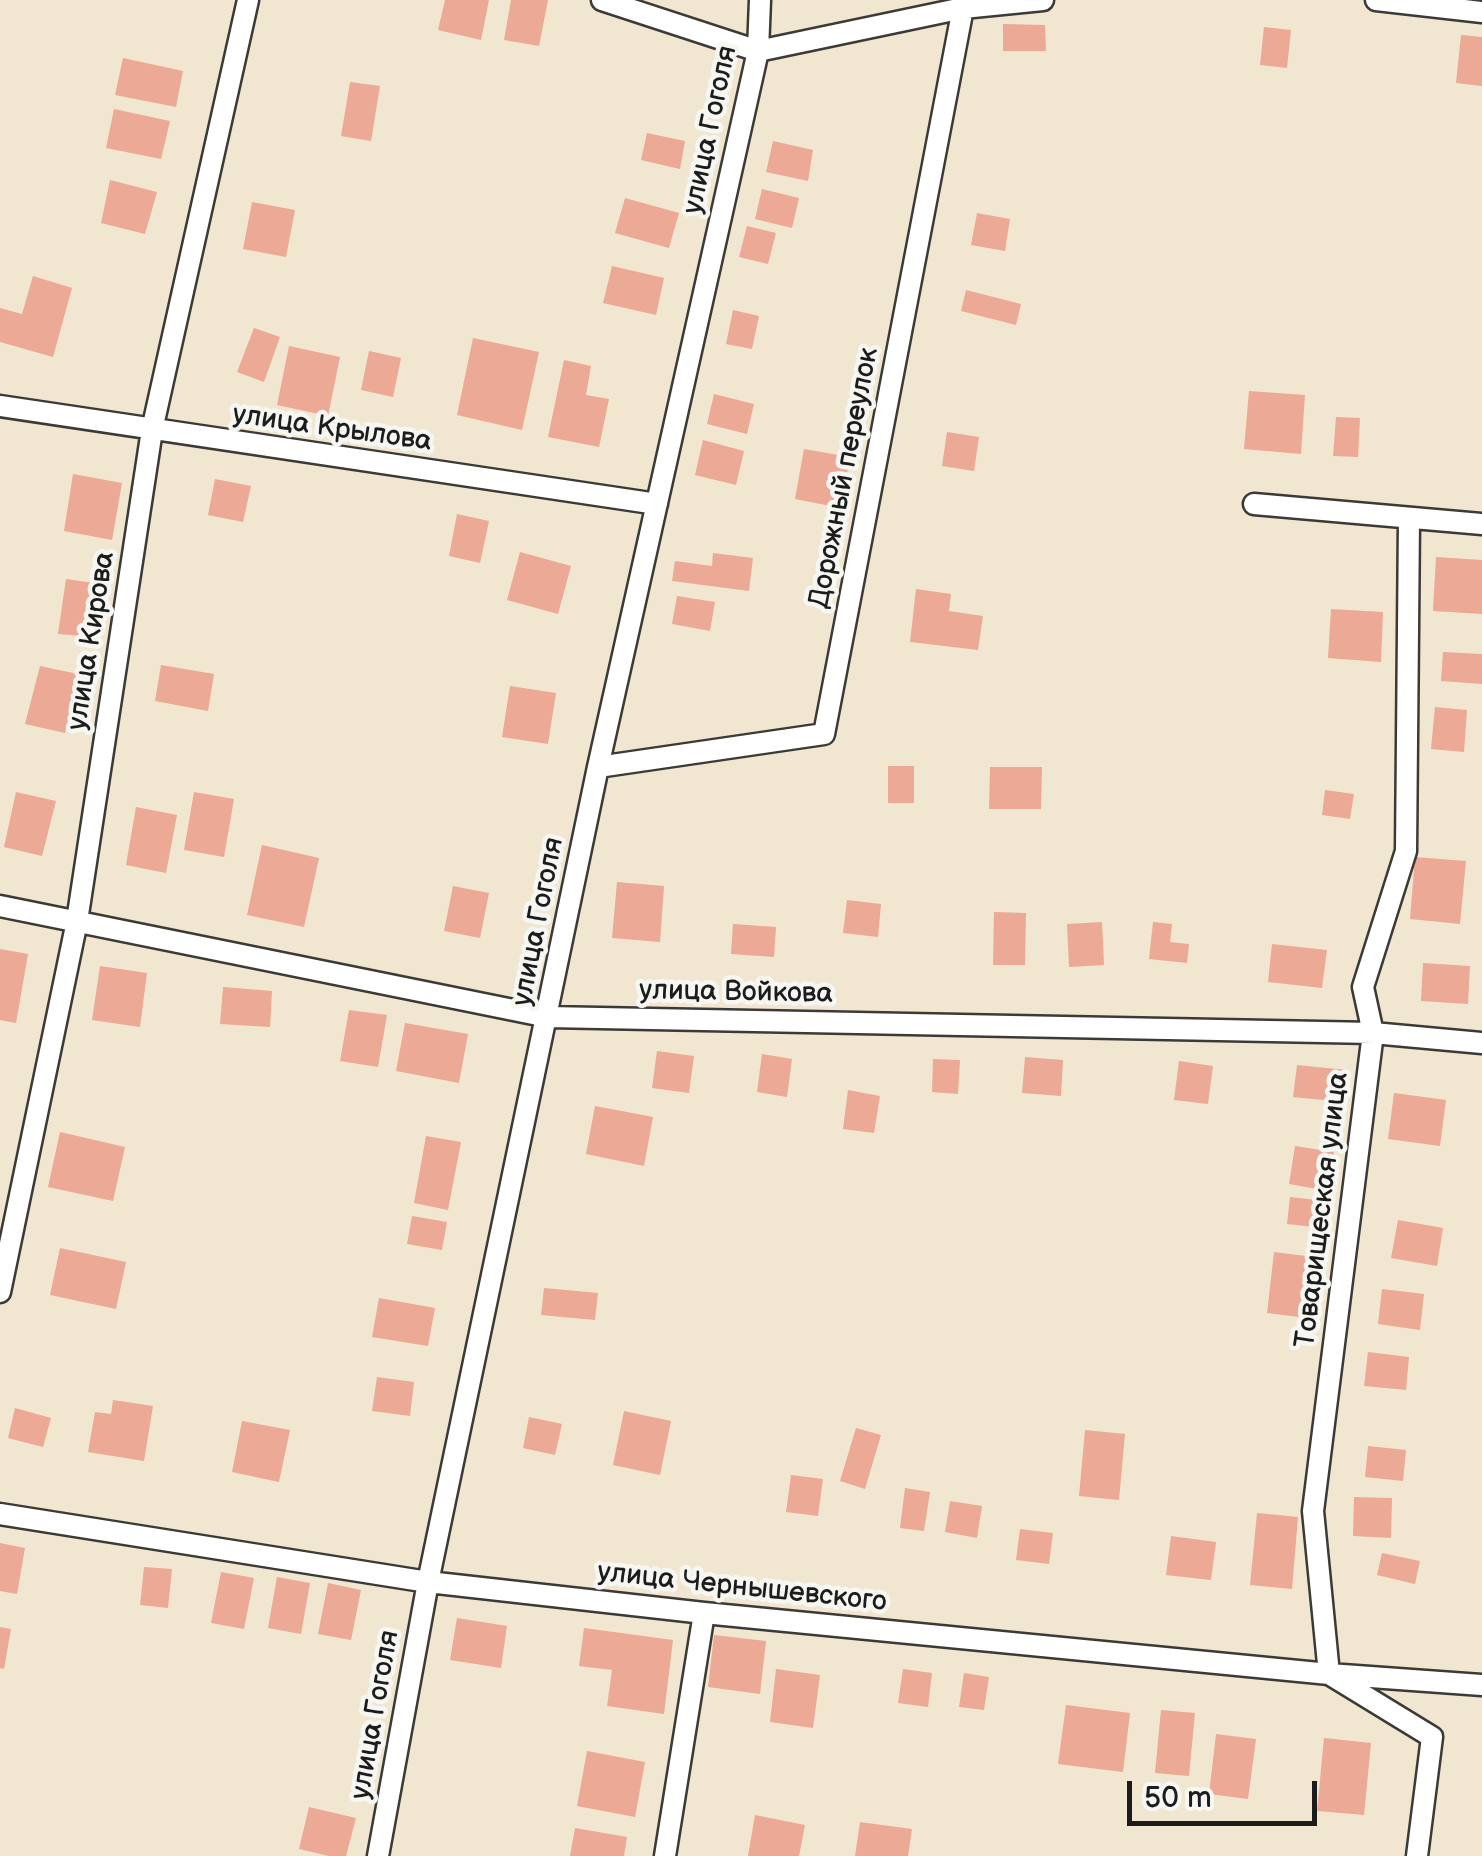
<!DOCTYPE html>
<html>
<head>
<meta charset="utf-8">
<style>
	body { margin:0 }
	#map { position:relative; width:1482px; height:1856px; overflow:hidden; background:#f1e6cf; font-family:"Balsamiq Sans",sans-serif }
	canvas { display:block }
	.scale { position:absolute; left:1127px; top:1781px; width:190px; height:45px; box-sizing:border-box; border:5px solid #1c1c1c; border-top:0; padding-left:12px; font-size:30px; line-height:35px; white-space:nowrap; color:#1c1c1c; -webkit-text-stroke:8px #f6f6f2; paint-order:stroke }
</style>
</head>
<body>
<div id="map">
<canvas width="1482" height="1856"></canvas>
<div class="scale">50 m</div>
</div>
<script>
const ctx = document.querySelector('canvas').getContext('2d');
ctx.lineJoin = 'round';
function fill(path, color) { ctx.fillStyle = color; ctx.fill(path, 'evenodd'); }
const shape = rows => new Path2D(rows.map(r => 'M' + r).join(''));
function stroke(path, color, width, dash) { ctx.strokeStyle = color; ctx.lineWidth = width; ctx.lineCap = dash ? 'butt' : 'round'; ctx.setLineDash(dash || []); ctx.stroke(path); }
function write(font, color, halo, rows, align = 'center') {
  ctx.font = font + ' "Balsamiq Sans",sans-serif'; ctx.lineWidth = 9; ctx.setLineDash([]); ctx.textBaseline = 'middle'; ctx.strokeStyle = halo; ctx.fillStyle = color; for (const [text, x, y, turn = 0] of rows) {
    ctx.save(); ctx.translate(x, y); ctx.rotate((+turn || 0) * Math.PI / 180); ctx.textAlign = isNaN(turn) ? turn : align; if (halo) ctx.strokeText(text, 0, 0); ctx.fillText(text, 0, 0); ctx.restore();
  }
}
fill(shape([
	[445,0,489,0,481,40,438,30],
	[511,0,548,0,539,46,504,40],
	[1003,24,1045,25,1046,51,1003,51],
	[1264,27,1291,30,1287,68,1260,65],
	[1461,35,1482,37,1482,86,1456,83],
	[123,58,183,71,176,107,115,95],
	[350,82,380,86,371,141,341,136],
	[114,109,170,121,161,159,106,148],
	[647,133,685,141,680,169,641,160],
	[773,141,813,150,808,181,766,172],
	[110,180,157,192,145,234,101,223],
	[762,189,799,198,792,228,755,219],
	[625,198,679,213,669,248,615,233],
	[252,202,295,210,286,257,243,249],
	[977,213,1010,219,1005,251,971,245],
	[747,226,776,233,768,264,739,257],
	[612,266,664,278,656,315,603,303],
	[33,276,72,288,53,357,0,342,0,308,22,314],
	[966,290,1021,304,1016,325,961,311],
	[733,310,759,316,752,349,726,344],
	[254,328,280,337,264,382,237,372],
	[473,338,539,352,522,430,457,415],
	[289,346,340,357,328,416,277,405],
	[369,351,401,358,393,397,361,390],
	[564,360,591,366,586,395,609,399,599,447,548,437],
	[1249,391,1305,395,1301,454,1244,449],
	[714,394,754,404,747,434,707,424],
	[1336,417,1360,418,1358,457,1333,456],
	[947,432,979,437,974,471,942,466],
	[703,440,744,451,736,485,695,475],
	[804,449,850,457,841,508,795,499],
	[73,474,122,483,112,540,64,531],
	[215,479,251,486,243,522,208,515],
	[457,514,489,521,480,563,449,556],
	[520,552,571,566,558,614,507,600],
	[713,553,753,558,749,591,672,581,675,561,712,566],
	[1436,557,1482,560,1482,614,1433,611],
	[66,579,101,584,94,637,58,634],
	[916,589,951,594,949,611,983,616,978,650,910,642],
	[677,596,715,602,710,631,672,624],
	[1331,609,1383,612,1381,662,1328,658],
	[1443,652,1482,654,1482,684,1441,681],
	[161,665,214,674,208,711,155,701],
	[40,666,78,674,65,733,25,724],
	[510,686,556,693,548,744,502,737],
	[1435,707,1467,710,1464,752,1431,749],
	[888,766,914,766,914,803,888,803],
	[990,767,1042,767,1041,809,989,809],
	[1325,790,1354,794,1350,819,1322,815],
	[16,792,56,801,42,856,4,847],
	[194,792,234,799,224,857,184,850],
	[136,807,177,815,166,873,126,865],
	[262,845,319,858,304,927,247,915],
	[1415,857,1466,861,1460,924,1410,919],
	[617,882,664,886,660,942,612,938],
	[453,886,489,893,480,938,444,931],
	[847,900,881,904,878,937,843,933],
	[994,912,1026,913,1025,965,993,965],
	[1102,922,1104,965,1069,967,1067,924],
	[1153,922,1172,924,1170,942,1189,944,1187,963,1149,959],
	[733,924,776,927,774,957,731,954],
	[1272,944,1327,950,1322,988,1268,982],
	[0,949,28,954,16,1023,0,1020],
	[1423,963,1470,966,1468,1004,1421,1001],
	[100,966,147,973,140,1027,92,1020],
	[223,987,272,991,270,1027,220,1024],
	[349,1010,387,1015,378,1067,340,1061],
	[405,1023,468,1034,459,1083,396,1071],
	[657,1051,694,1056,689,1093,652,1088],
	[762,1054,792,1059,787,1097,757,1092],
	[1025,1057,1063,1060,1061,1096,1022,1093],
	[933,1059,960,1060,958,1094,932,1092],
	[1179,1061,1213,1066,1208,1104,1174,1100],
	[1297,1065,1347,1070,1344,1102,1293,1097],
	[848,1090,880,1096,874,1133,843,1129],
	[1394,1093,1446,1100,1440,1146,1388,1139],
	[595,1106,653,1117,644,1166,586,1154],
	[60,1132,125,1147,113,1201,48,1187],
	[426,1136,461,1142,448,1210,414,1203],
	[1295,1146,1334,1152,1328,1191,1289,1184],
	[1290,1197,1326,1201,1323,1228,1287,1224],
	[412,1216,447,1222,442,1250,407,1244],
	[1398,1220,1443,1228,1437,1266,1391,1258],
	[60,1248,126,1262,116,1309,50,1295],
	[1274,1252,1322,1258,1314,1319,1267,1313],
	[544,1288,598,1293,595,1320,541,1315],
	[1382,1289,1424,1294,1420,1330,1378,1324],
	[379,1298,435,1308,428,1346,372,1337],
	[1368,1352,1409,1357,1406,1390,1364,1386],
	[377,1377,414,1382,410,1416,372,1411],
	[113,1400,153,1406,144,1461,88,1452,95,1412,111,1414],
	[15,1408,51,1418,43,1447,8,1438],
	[624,1411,671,1421,660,1475,613,1465],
	[529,1417,562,1424,555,1455,523,1448],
	[242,1421,290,1430,279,1482,232,1472],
	[856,1428,881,1435,865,1489,840,1481],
	[1085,1430,1125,1434,1119,1500,1079,1496],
	[1368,1446,1406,1450,1403,1481,1365,1477],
	[791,1475,823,1479,818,1516,786,1512],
	[905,1488,930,1492,924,1531,900,1528],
	[1354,1497,1392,1498,1391,1538,1353,1536],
	[950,1501,982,1506,977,1538,945,1532],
	[1257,1513,1298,1517,1292,1589,1250,1585],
	[1020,1529,1053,1533,1049,1564,1016,1560],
	[1171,1536,1216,1542,1211,1580,1166,1575],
	[0,1543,25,1548,17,1594,0,1591],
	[1382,1553,1420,1561,1415,1584,1377,1575],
	[144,1567,172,1569,168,1608,140,1605],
	[221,1572,254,1578,244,1629,211,1623],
	[277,1577,310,1583,301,1634,268,1628],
	[328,1583,361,1590,351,1640,318,1634],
	[457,1618,507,1626,501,1668,450,1660],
	[0,1627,11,1629,4,1669,0,1668],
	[584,1628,673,1640,664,1714,607,1706,612,1670,579,1666],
	[714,1635,766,1641,760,1694,708,1687],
	[776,1669,820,1675,813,1728,770,1722],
	[903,1669,932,1673,928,1707,898,1703],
	[964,1673,989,1677,984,1710,959,1707],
	[1066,1705,1130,1713,1123,1772,1058,1764],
	[1161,1710,1195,1713,1189,1776,1155,1773],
	[1216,1734,1256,1739,1248,1799,1209,1794],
	[1324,1738,1371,1743,1364,1815,1317,1811],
	[587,1751,645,1762,635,1817,577,1806],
	[309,1807,356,1818,346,1856,329,1856,299,1849],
	[755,1815,805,1825,799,1856,748,1856],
	[860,1822,912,1829,908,1856,855,1856],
	[575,1828,627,1837,624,1856,570,1856]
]), '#eca995');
const minor = shape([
	[602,0,758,51,963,8,1043,0],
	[1376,0,1482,12],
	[0,406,657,504],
	[1254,504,1482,524],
	[1409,518,1406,851,1363,987,1373,1033,1313,1511,1329,1674,1432,1737,1417,1856],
	[598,767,824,734,963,8],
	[0,906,548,1017,1373,1033,1482,1043],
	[0,1292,77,921,152,430,248,0],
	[0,1514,428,1582,704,1613,1329,1674,1482,1685],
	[378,1856,428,1582,598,767,758,51,760,0],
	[665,1856,704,1613]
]);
stroke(minor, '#3c3a37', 25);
stroke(minor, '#fff', 20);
write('28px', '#1c1c1c', '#f6f6f2', [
	["улица Гоголя",711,130,-78],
	["улица Крылова",332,429,8],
	["Дорожный переулок",845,478,-79],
	["улица Кирова",92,641,-81],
	["улица Гоголя",539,922,-79],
	["улица Войкова",736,993,1],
	["Товарищеская улица",1323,1210,-83],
	["улица Чернышевского",742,1588,6],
	["улица Гоголя",376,1715,-80]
]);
</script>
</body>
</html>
